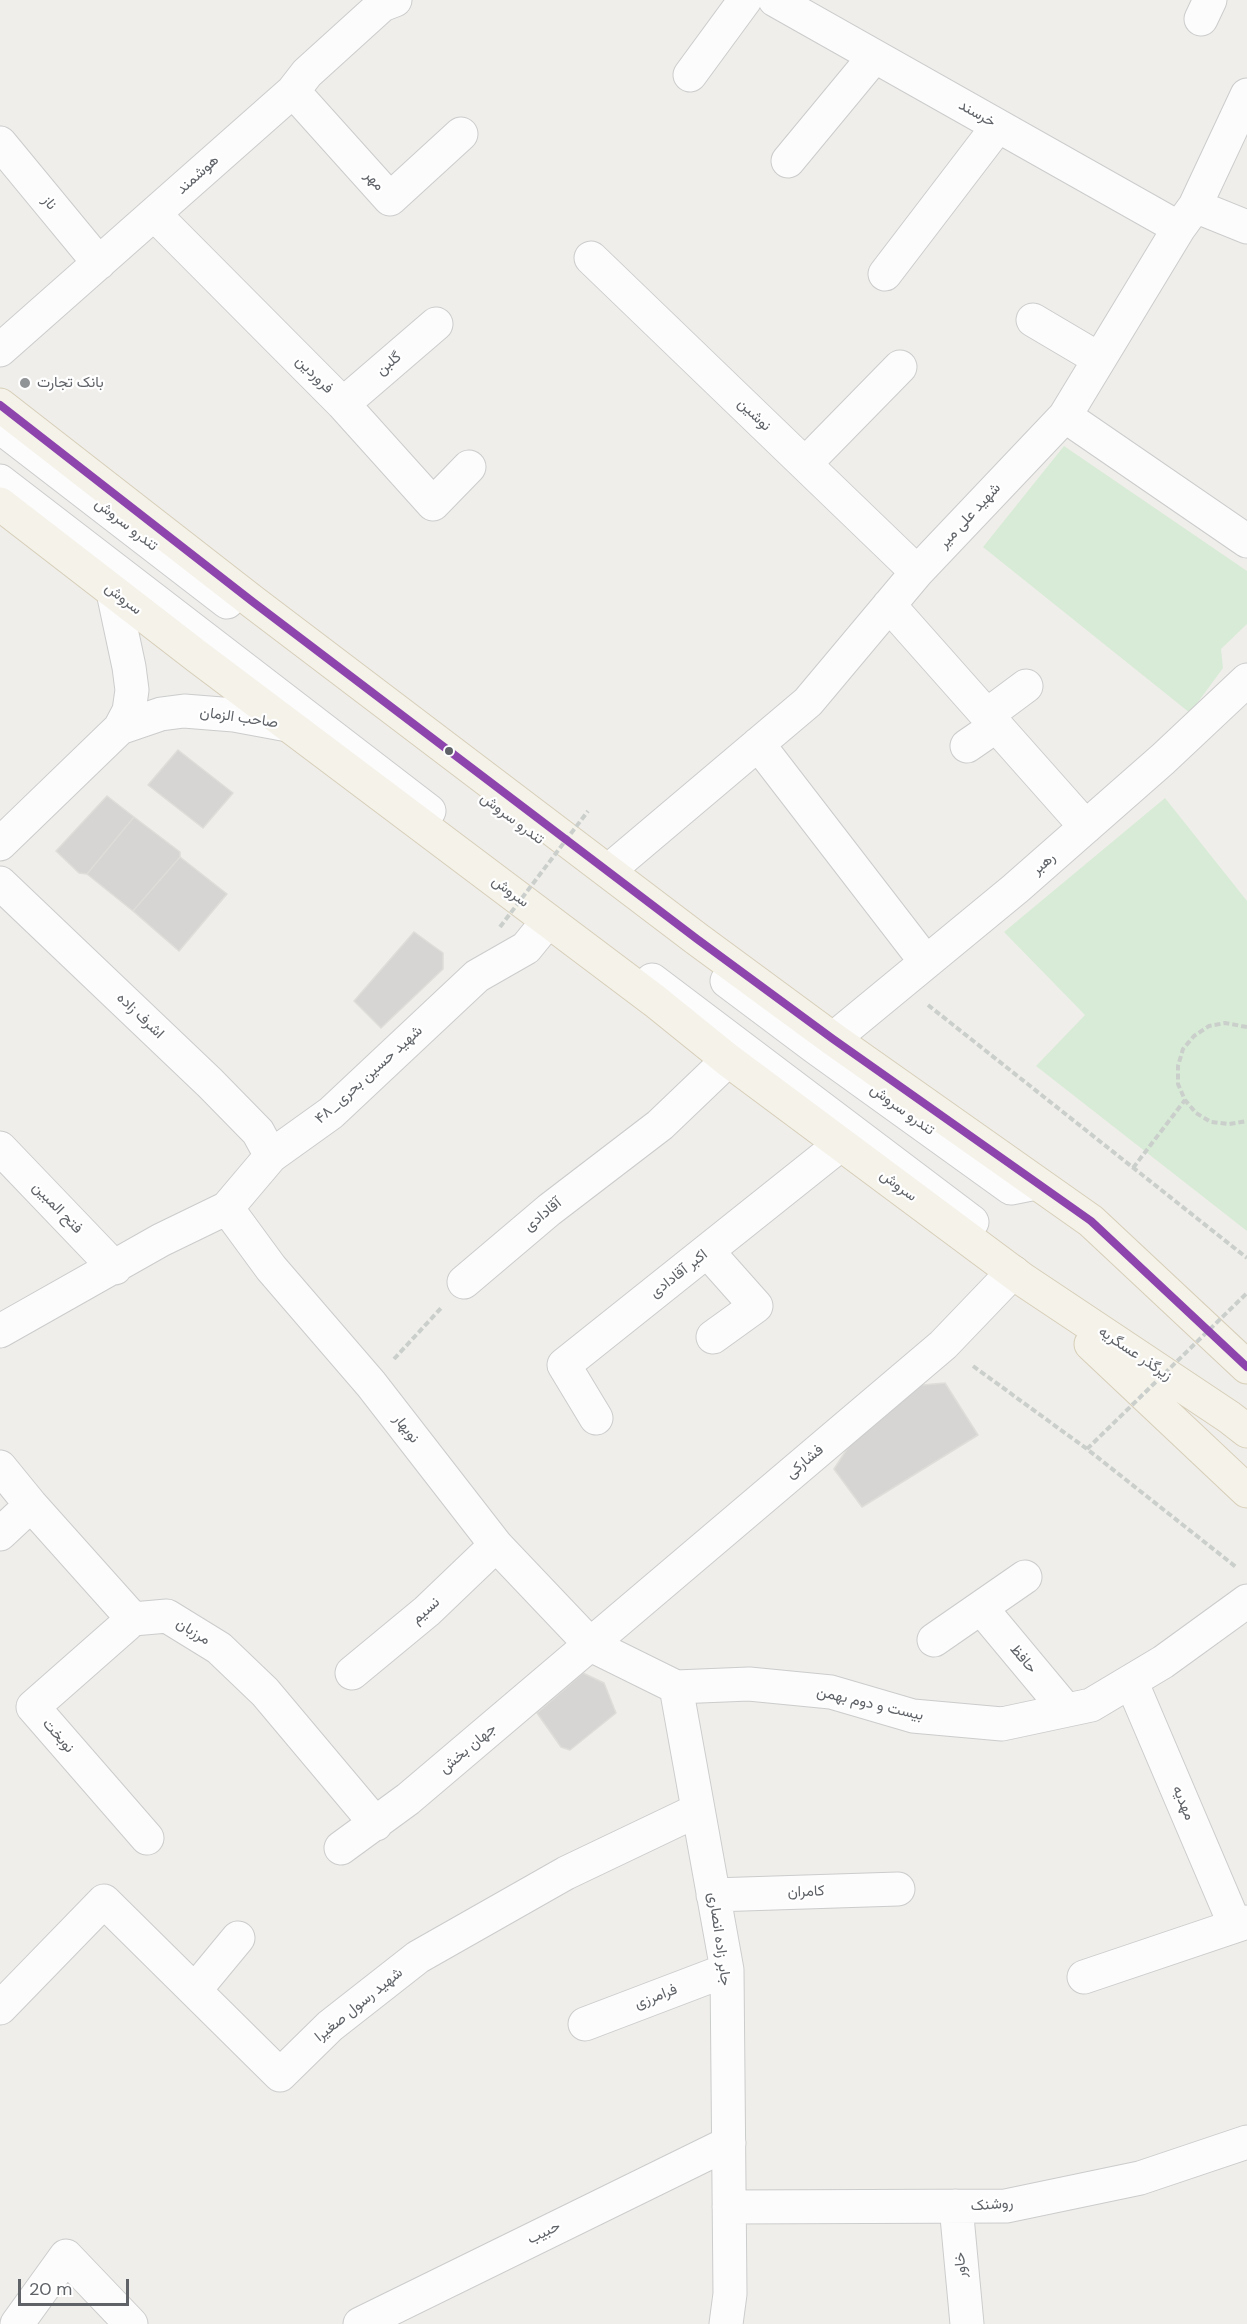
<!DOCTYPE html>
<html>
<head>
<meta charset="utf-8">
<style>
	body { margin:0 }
	#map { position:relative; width:1247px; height:2324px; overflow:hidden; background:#efeeea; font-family:"DM Sans",sans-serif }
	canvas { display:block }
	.scale { position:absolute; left:18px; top:2279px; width:111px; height:27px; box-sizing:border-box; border:3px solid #5f6368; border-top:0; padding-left:8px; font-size:18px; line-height:21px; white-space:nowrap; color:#5f6368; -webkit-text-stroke:4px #fff; paint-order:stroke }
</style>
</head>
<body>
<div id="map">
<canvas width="1247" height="2324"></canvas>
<div class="scale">20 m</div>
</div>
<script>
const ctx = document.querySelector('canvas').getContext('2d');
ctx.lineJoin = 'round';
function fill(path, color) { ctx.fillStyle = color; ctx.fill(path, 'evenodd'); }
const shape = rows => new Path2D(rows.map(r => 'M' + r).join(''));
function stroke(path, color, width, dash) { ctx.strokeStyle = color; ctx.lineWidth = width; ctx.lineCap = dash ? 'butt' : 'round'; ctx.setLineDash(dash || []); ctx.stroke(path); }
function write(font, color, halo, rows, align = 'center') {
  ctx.font = font + ' "DM Sans",Vazirmatn,sans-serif'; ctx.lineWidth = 4.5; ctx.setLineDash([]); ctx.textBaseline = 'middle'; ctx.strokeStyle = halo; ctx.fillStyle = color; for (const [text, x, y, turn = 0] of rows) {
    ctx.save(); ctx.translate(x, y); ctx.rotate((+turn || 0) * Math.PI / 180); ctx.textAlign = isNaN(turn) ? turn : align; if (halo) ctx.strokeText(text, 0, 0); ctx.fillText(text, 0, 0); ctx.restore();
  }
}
fill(shape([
	[1064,446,1247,571,1247,624,1221,649,1223,668,1190,713,983,547],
	[1165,798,1247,901,1247,1231,1036,1066,1085,1015,1004,932]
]), '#d8ebd6');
const building = shape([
	[178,750,233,793,203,828,148,785,178,750],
	[107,796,134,817,87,874,79,873,56,851,107,796],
	[134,817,180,852,180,857,133,911,87,874,134,817],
	[180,857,227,894,179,951,133,911,180,857],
	[414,932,443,953,443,969,381,1028,354,1001,414,932],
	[945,1383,978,1435,862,1507,834,1469,851,1443,911,1386,945,1383],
	[583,1673,604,1683,616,1713,570,1750,561,1747,537,1713,583,1673]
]);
fill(building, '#d6d5d3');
stroke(building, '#deddd9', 1.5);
const minor = shape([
	[775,0,1179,228],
	[1201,19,1210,0],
	[690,75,745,0],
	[293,91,390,199,461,134],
	[0,143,99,263],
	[788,161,874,57],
	[1195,206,1247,227],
	[154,214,343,404,433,504,469,467],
	[591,258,917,572],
	[885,274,998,126],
	[1033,320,1099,359],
	[0,350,293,91,307,73,382,5,395,0],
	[343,404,436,324],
	[1065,416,1247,541],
	[0,427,227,602],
	[805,464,900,367],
	[0,481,429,811],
	[889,605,1086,827],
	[987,715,1026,686],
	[120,728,161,714,184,711,234,715,288,725],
	[758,744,926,962],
	[967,746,996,726],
	[0,844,120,728,129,711,132,690,129,667,113,592],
	[608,871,808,702,917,572,1065,416,1179,228,1195,206,1247,95],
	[0,883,210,1083,258,1132,271,1156],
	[652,980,972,1222],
	[727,981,815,1047,1011,1188,1036,1183],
	[833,1039,1015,889,1163,759,1247,680],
	[0,1148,115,1268],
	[227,1208,271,1268,371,1384,496,1545,591,1645,676,1687,727,1970,730,2294,726,2324],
	[708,1252,756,1306,713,1337],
	[464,1282,549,1210,660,1125,728,1060],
	[0,1331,161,1240,227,1208,271,1156,331,1113,477,976,526,948,548,921],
	[596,1418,564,1365,841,1144],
	[0,1467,31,1505,133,1619,167,1616,219,1648,265,1692,376,1824],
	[0,1534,31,1505],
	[981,1608,1066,1710],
	[133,1619,33,1707,147,1838],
	[934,1640,1025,1577],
	[352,1673,427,1611,496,1545],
	[1131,1681,1235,1925],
	[676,1687,749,1684,831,1692,913,1716,1002,1724,1091,1705,1163,1662,1247,1601],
	[341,1848,408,1799,943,1345,1013,1272],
	[713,1895,898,1889],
	[1084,1977,1247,1922],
	[195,1990,238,1938],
	[0,2008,104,1901,280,2075,330,2026,418,1957,566,1873,698,1810],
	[585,2024,727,1970],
	[956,2206,967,2324],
	[729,2207,1006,2206,1140,2178,1247,2142],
	[17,2324,66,2256,131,2324],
	[360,2324,729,2143]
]);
const major = shape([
	[0,405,253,602,697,939,833,1039,1091,1221,1247,1367],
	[0,504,198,657,655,1001,728,1060,1022,1279,1229,1417,1247,1431],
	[1091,1344,1247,1491]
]);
stroke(minor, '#cbcccc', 35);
stroke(major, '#d7ceb8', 35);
stroke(shape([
	[928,1005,1247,1258],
	[1247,1027,1225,1023,1209,1026,1194,1036,1183,1049,1178,1066,1178,1084,1185,1100,1196,1113,1211,1122,1229,1124,1247,1121],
	[1133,1168,1185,1100],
	[394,1359,442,1307],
	[973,1366,1087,1449,1236,1567]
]), '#cacfcc', 4, [6, 3]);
stroke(minor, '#fdfcfc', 33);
stroke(major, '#f4f2e9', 33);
stroke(shape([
	[500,927,588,811],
	[1087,1449,1247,1293]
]), '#cacfcc', 4, [6, 3]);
stroke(shape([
	[0,405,253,602,697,939,833,1039,1091,1221,1247,1367]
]), '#8e44ad', 8);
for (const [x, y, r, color] of [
	[25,383,6,"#919496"],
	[449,751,5,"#5f6368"]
]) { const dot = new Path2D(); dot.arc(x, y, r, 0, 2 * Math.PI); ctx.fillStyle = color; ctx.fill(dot); stroke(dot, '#fff', 2); }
write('15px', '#5f6368', '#fff', [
	["خرسند",977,114,29],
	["هوشمند",198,175,-42],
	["مهر",374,181,48],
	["ناز",49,203,51],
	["گلبن",389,364,-40],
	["فروردین",314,375,45],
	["نوشین",754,415,44],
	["شهید علی میر",970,516,-47],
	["تندرو سروش",126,525,38],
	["سروش",123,599,38],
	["صاحب الزمان",239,718,8],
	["تندرو سروش",512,819,37],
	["رهبر",1044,864,-41],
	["سروش",510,892,37],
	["اشرف زاده",140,1016,44],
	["۴۸_شهید حسین بحری",369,1075,-42],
	["تندرو سروش",902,1110,36],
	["سروش",898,1186,37],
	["فتح المبین",57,1208,46],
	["آقادادی",543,1215,-39],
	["اکبر آقادادی",679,1274,-38],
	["زیرگذر عسگریه",1135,1354,34],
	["نوبهار",406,1429,52],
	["فشارکی",805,1462,-40],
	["نسیم",426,1611,-42],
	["مرزبان",193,1632,32],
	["حافظ",1023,1659,50],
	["بیست و دوم بهمن",870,1704,13],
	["نوبخت",58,1736,49],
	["جهان بخش",468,1749,-40],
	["مهدیه",1183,1803,67],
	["کامران",806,1892,-2],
	["جابر زاده انصاری",719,1939,82],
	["فرامرزی",656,1997,-21],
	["شهید رسول صغیرا",359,2005,-39],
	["روشنک",992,2205,-4],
	["حبیب",544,2233,-26],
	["خاور",961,2265,-95]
]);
write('15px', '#5f6368', '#fff', [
	["بانک تجارت",37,383]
], 'left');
</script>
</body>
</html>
